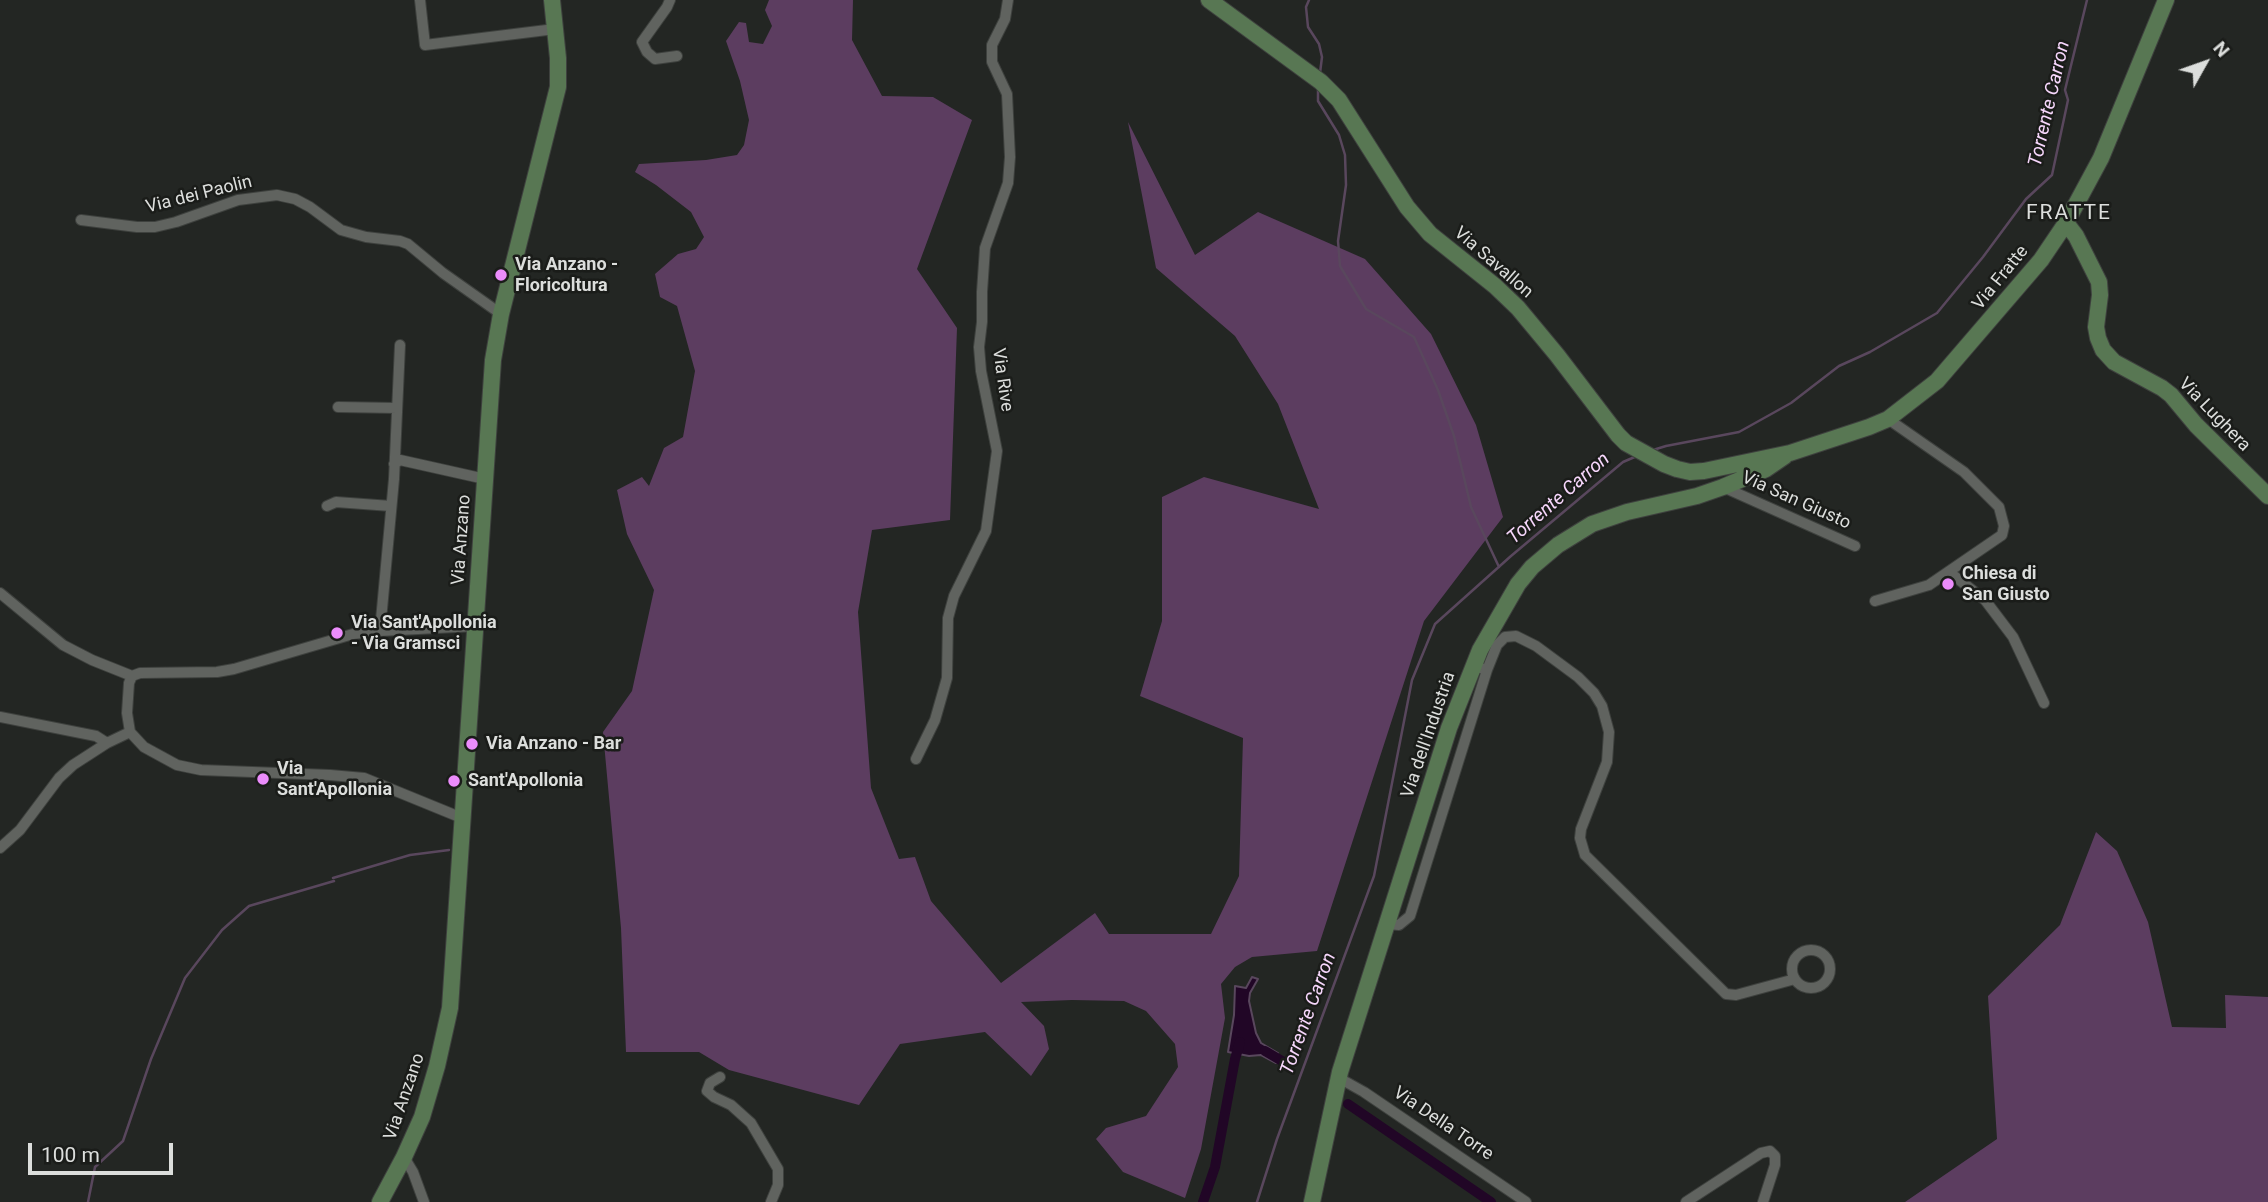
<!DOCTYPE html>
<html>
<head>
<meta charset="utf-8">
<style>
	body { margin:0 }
	#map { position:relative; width:2268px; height:1202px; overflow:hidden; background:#232623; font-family:Roboto,sans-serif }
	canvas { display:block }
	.north { position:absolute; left:2170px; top:28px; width:70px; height:70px; -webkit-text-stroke:5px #1a1c19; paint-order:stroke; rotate:50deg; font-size:19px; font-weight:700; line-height:28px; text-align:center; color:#dcdedc }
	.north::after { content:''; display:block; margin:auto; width:24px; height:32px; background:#dcdedc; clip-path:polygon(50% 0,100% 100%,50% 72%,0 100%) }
	.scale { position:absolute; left:28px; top:1143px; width:145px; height:32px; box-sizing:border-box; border:4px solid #dcdedc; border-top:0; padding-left:9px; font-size:21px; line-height:24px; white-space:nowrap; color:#dcdedc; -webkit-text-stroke:5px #1a1c19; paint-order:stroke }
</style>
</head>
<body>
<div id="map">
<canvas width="2268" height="1202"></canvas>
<div class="north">N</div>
<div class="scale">100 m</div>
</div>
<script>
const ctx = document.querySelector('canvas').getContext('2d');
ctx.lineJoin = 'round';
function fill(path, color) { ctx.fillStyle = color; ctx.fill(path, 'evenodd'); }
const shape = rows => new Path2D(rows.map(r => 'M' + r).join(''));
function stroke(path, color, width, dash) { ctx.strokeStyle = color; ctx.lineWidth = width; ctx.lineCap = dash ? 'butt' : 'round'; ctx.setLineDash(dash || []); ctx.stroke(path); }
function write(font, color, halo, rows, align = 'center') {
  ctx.font = font + ' Roboto,sans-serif'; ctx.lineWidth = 5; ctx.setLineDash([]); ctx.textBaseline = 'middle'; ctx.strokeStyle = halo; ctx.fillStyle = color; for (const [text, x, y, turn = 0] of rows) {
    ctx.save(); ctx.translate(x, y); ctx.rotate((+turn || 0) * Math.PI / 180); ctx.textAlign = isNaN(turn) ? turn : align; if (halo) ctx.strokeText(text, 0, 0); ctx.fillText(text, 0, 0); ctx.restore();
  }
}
fill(shape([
	[769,0,853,0,852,40,882,96,933,97,972,120,917,269,957,328,950,520,872,530,858,612,871,788,899,859,915,857,931,901,1001,983,1095,913,1109,934,1211,934,1239,876,1243,738,1140,696,1162,621,1162,497,1204,477,1319,509,1278,404,1235,336,1156,268,1128,122,1195,255,1258,212,1365,259,1431,334,1476,425,1503,517,1424,621,1317,951,1252,957,1235,967,1221,984,1225,1018,1201,1149,1185,1198,1123,1172,1096,1139,1106,1128,1146,1116,1178,1067,1175,1044,1146,1011,1124,1001,1072,1000,1021,1002,1044,1026,1049,1049,1031,1076,985,1032,900,1044,859,1105,729,1070,699,1052,626,1052,621,928,603,732,632,691,654,590,627,534,617,490,642,477,649,486,664,448,683,437,695,371,677,306,660,297,655,274,678,254,696,249,704,237,691,212,656,185,635,172,639,164,706,160,737,155,744,145,749,120,740,81,726,41,739,22,746,23,749,42,763,44,772,26,765,10],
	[2096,832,2117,851,2148,922,2172,1027,2226,1028,2225,995,2268,997,2268,1202,1905,1202,1997,1139,1988,996,2060,925]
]), '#5c3d60');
const water = shape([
	[1252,977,1258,979,1250,993,1249,1001,1256,1033,1261,1043,1278,1053,1276,1063,1261,1055,1249,1056,1228,1052,1234,1015,1235,986,1246,988,1252,977]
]);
fill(water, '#210626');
stroke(water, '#59475d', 2);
stroke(shape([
	[1309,0,1306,7,1308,27,1319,44,1322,57,1320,73],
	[1318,87,1318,101,1339,135,1345,155,1346,185,1338,241,1340,266,1366,309,1414,337,1438,390,1454,436,1471,507,1499,567],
	[1653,450,1666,446,1739,432,1791,403,1839,366,1870,352,1937,313,1983,257,2026,199,2052,175,2068,100,2065,90,2087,0],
	[333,878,410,855,449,850],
	[88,1202,95,1167,123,1141,151,1059,185,978,222,930,249,906,334,881],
	[1257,1202,1277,1139,1374,876,1412,680,1435,624,1511,556,1623,462,1637,456]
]), '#59475d', 2.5);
stroke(shape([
	[1265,1051,1282,1061],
	[1348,1104,1491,1202],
	[1203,1202,1215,1167,1235,1059,1240,1042]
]), '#210626', 10);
const street = shape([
	[420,0,425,45,555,29],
	[670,0,667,7,642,42,647,52,655,59,677,56],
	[81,220,137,227,155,227,176,222,238,200,277,195,295,199,310,207,341,230,366,237,400,241,408,244,443,273,501,314],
	[338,407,397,408],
	[394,464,400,460,485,479],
	[1723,487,1855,546],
	[327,506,336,502,391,506],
	[1949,572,1985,600,2013,637,2044,703],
	[0,593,63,645,92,660,132,676],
	[1875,601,1929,585,2002,535,2004,526,1999,507,1964,472,1888,419],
	[380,631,394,479,400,345],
	[1474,666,1487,670,1497,645,1505,637,1516,636,1536,646,1578,677,1594,693,1602,706,1609,732,1607,762,1581,829,1580,838,1585,855,1726,994,1736,995,1795,979],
	[0,717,96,736,107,743],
	[916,759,935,720,947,678,948,618,954,596,986,531,997,451,981,371,979,347,982,322,982,292,985,248,1008,183,1010,157,1007,94,992,62,992,45,1005,19,1008,0],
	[462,818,364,778,330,775,201,770,177,765,144,747,130,732,127,713,129,683,132,676,140,673,217,672,234,669,353,634,380,631,475,626],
	[0,848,20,830,59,778,73,765,107,743,130,732],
	[1387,924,1399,925,1410,916,1487,670],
	'1792 969a19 19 0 1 1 38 0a19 19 0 1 1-38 0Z',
	[720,1077,710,1083,707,1091,714,1097,731,1105,751,1123,778,1169,778,1185,771,1202],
	[1339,1078,1364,1092,1526,1202],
	[404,1157,413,1172,424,1202],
	[1686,1202,1761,1153,1770,1151,1775,1156,1775,1165,1763,1202]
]);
const secondary = shape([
	[1209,0,1321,82,1339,100,1407,207,1430,234,1495,286,1518,308,1557,355,1618,435,1626,443,1664,464,1677,469,1690,472,1704,471,1790,453,1869,427,1888,419,1937,381,2041,260,2066,223,2101,158,2166,0],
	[2066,223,2076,236,2099,282,2100,295,2096,327,2098,338,2103,350,2114,362,2162,388,2171,395,2196,425,2268,496],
	[380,1202,404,1157,422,1117,437,1066,450,1008,493,360,501,314,558,87,558,58,552,0],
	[1312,1202,1340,1072,1449,728,1480,650,1518,584,1532,567,1558,545,1592,524,1627,512,1697,496,1723,487,1766,469,1785,456]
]);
stroke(street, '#3e413e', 12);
stroke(secondary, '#3e413e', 18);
stroke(street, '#60635f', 10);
stroke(secondary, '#587753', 16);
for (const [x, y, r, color] of [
	[501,275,7,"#eb8cfb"],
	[1948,584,7,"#eb8cfb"],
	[337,633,7,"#eb8cfb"],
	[472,744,7,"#eb8cfb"],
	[263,779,7,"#eb8cfb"],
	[454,781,7,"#eb8cfb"]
]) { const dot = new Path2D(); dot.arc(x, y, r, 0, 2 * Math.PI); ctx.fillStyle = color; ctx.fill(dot); stroke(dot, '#1a1c19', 2.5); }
write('18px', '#dcdedc', '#1a1c19', [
	["Via dei Paolin",199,195,-14],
	["Via Savallon",1493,263,41],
	["Via Fratte",2001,278,-51],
	["Via Rive",1002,380,82],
	["Via Lughera",2214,415,46],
	["Via San Giusto",1796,501,24],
	["Via Anzano",462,540,-86],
	["Via dell'Industria",1429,735,-71],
	["Via Anzano",405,1097,-71],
	["Via Della Torre",1443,1124,34]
]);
write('bold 18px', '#dcdedc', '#1a1c19', [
	["Via Anzano -",515,265],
	["Floricoltura",515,286],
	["Chiesa di",1962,574],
	["San Giusto",1962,595],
	["Via Sant'Apollonia",351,623],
	["- Via Gramsci",351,644],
	["Via Anzano - Bar",486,744],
	["Via",277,769],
	["Sant'Apollonia",277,790],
	["Sant'Apollonia",468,781]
], 'left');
write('italic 19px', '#f7d7fc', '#1a1c19', [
	["Torrente Carron",2050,104,-77],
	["Torrente Carron",1559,499,-41],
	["Torrente Carron",1309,1014,-70]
]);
ctx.letterSpacing = '2px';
write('21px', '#dcdedc', '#1a1c19', [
	["FRATTE",2069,214]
]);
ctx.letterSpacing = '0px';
</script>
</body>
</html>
